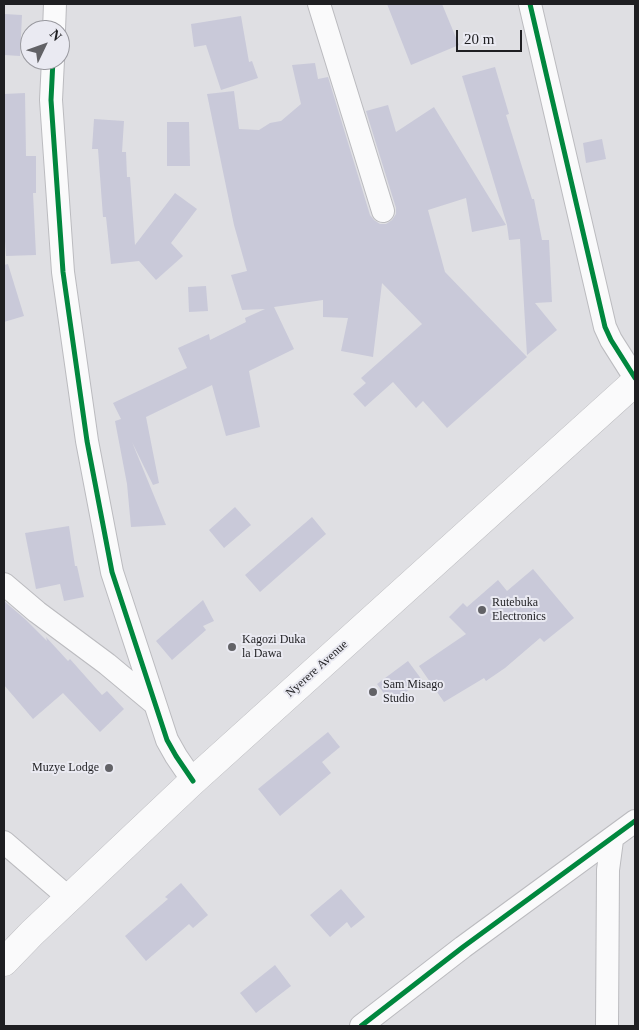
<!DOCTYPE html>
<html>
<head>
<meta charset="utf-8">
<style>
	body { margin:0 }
	#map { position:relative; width:639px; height:1030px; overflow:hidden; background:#dfdfe3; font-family:"Times New Roman",serif }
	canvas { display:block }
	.frame { position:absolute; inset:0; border:5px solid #1f1f22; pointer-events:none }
	.north { position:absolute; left:20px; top:20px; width:50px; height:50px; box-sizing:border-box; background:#eaeaf2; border:1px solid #99999f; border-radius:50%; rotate:48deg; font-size:14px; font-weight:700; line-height:20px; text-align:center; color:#1f1f22 }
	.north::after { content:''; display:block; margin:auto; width:18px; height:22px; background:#626266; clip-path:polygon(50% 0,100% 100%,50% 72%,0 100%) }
	.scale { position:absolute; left:456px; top:30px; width:66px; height:22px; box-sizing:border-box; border:2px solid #1f1f22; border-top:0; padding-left:6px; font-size:15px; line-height:18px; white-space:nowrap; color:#1f1f22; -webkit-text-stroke:4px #eaeaf2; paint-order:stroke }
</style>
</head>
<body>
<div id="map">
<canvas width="639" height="1030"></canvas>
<div class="frame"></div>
<div class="north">N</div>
<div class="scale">20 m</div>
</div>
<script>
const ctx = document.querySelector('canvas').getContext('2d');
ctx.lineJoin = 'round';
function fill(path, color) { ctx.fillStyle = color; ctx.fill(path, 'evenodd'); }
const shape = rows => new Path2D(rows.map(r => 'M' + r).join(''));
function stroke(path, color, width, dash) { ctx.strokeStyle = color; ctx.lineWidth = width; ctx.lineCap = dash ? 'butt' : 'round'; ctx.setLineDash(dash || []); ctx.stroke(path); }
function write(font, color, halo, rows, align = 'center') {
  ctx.font = font + ' "Times New Roman",serif'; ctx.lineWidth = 4; ctx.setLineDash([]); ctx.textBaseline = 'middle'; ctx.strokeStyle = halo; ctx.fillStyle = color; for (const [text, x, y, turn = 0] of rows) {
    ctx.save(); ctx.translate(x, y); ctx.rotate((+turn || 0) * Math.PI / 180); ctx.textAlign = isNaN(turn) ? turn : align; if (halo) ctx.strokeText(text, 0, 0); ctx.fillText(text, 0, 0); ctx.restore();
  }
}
fill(shape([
	[387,4,442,4,459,45,411,65],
	[4,14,22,15,20,56,4,55],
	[241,16,249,62,252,61,258,78,221,90,206,45,194,47,191,24],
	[315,63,318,79,328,77,370,215,374,220,380,224,386,224,392,220,396,214,396,208,366,111,388,105,396,132,434,107,506,225,472,232,466,198,428,210,445,272,527,357,447,428,423,401,416,408,393,382,365,407,353,394,366,383,361,378,422,324,382,283,373,357,341,351,348,318,323,317,323,300,274,307,294,349,249,371,260,427,226,436,212,385,146,417,159,483,153,485,132,442,166,525,131,527,127,484,115,421,121,419,113,403,187,368,178,348,209,334,210,340,246,322,245,318,265,309,242,310,231,275,247,271,234,225,207,94,234,91,239,129,259,130,270,123,281,121,301,104,292,65],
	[495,67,509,114,506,115,532,199,534,199,542,240,549,240,552,302,535,303,557,330,527,355,520,239,509,240,507,225,462,76],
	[25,93,26,156,36,156,36,193,33,193,36,255,6,256,4,226,4,94],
	[94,119,124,121,122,152,126,152,127,177,130,177,135,245,175,193,197,209,171,243,183,256,156,280,139,261,111,264,106,217,103,217,98,149,92,149],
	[167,122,189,122,190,166,167,166],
	[602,139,606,159,586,163,583,143],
	[8,264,24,316,4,322,4,265],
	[206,286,208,311,189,312,188,287],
	[235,507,251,525,224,548,209,530],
	[312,517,326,534,260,592,245,575],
	[69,526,75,566,77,566,84,597,64,601,60,584,36,589,25,533],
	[533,569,574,618,544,642,540,638,505,668,486,681,484,678,444,702,419,666,466,634,449,617,463,603,467,607,498,580,507,591],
	[203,600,214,621,203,626,206,630,172,660,156,641],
	[4,601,25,619,47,641,46,637,68,661,70,659,102,695,107,691,124,709,100,732,63,693,33,719,4,685],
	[408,661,422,680,391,703,377,684],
	[328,732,340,747,322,762,331,773,280,816,258,789],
	[181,883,208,915,193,928,189,924,146,961,125,936,168,899,165,897],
	[341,889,365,917,351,928,347,922,330,937,310,915],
	[275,965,291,986,256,1013,240,993]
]), '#c9c9d9');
const street = shape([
	[319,4,383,211],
	[530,4,605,327,611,340,635,378],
	[54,30,55,4],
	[53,60,51,100,63,272,87,441,112,572,167,740,176,756,193,781],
	[4,584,37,612,107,664,155,704],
	[4,842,69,898],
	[361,1026,463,947,635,821],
	[607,1026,608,870,612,840]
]);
const primary = shape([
	[4,962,32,933,193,781,635,382]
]);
stroke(street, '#bbbbbf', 24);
stroke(primary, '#bbbbbf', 29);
stroke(street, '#fafafb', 22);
stroke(primary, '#fafafb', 28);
stroke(shape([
	[530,4,605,327,611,340,635,378],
	[53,60,51,100,63,272,87,441,112,572,167,740,176,756,193,781],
	[361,1026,463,947,635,821]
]), '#00873e', 5);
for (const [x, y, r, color] of [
	[482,610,5,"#626266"],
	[232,647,5,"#626266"],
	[373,692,5,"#626266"],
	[109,768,5,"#626266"]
]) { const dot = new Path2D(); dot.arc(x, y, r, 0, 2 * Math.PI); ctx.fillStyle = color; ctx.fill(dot); stroke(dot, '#eaeaf2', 2); }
write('12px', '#1f1f22', '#eaeaf2', [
	["Rutebuka",492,603],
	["Electronics",492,617],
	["Kagozi Duka",242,640],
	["la Dawa",242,654],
	["Sam Misago",383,685],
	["Studio",383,699],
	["Muzye Lodge",99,768,"right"]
], 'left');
write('12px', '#1f1f22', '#eaeaf2', [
	["Nyerere Avenue",317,669,-42]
]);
</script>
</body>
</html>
